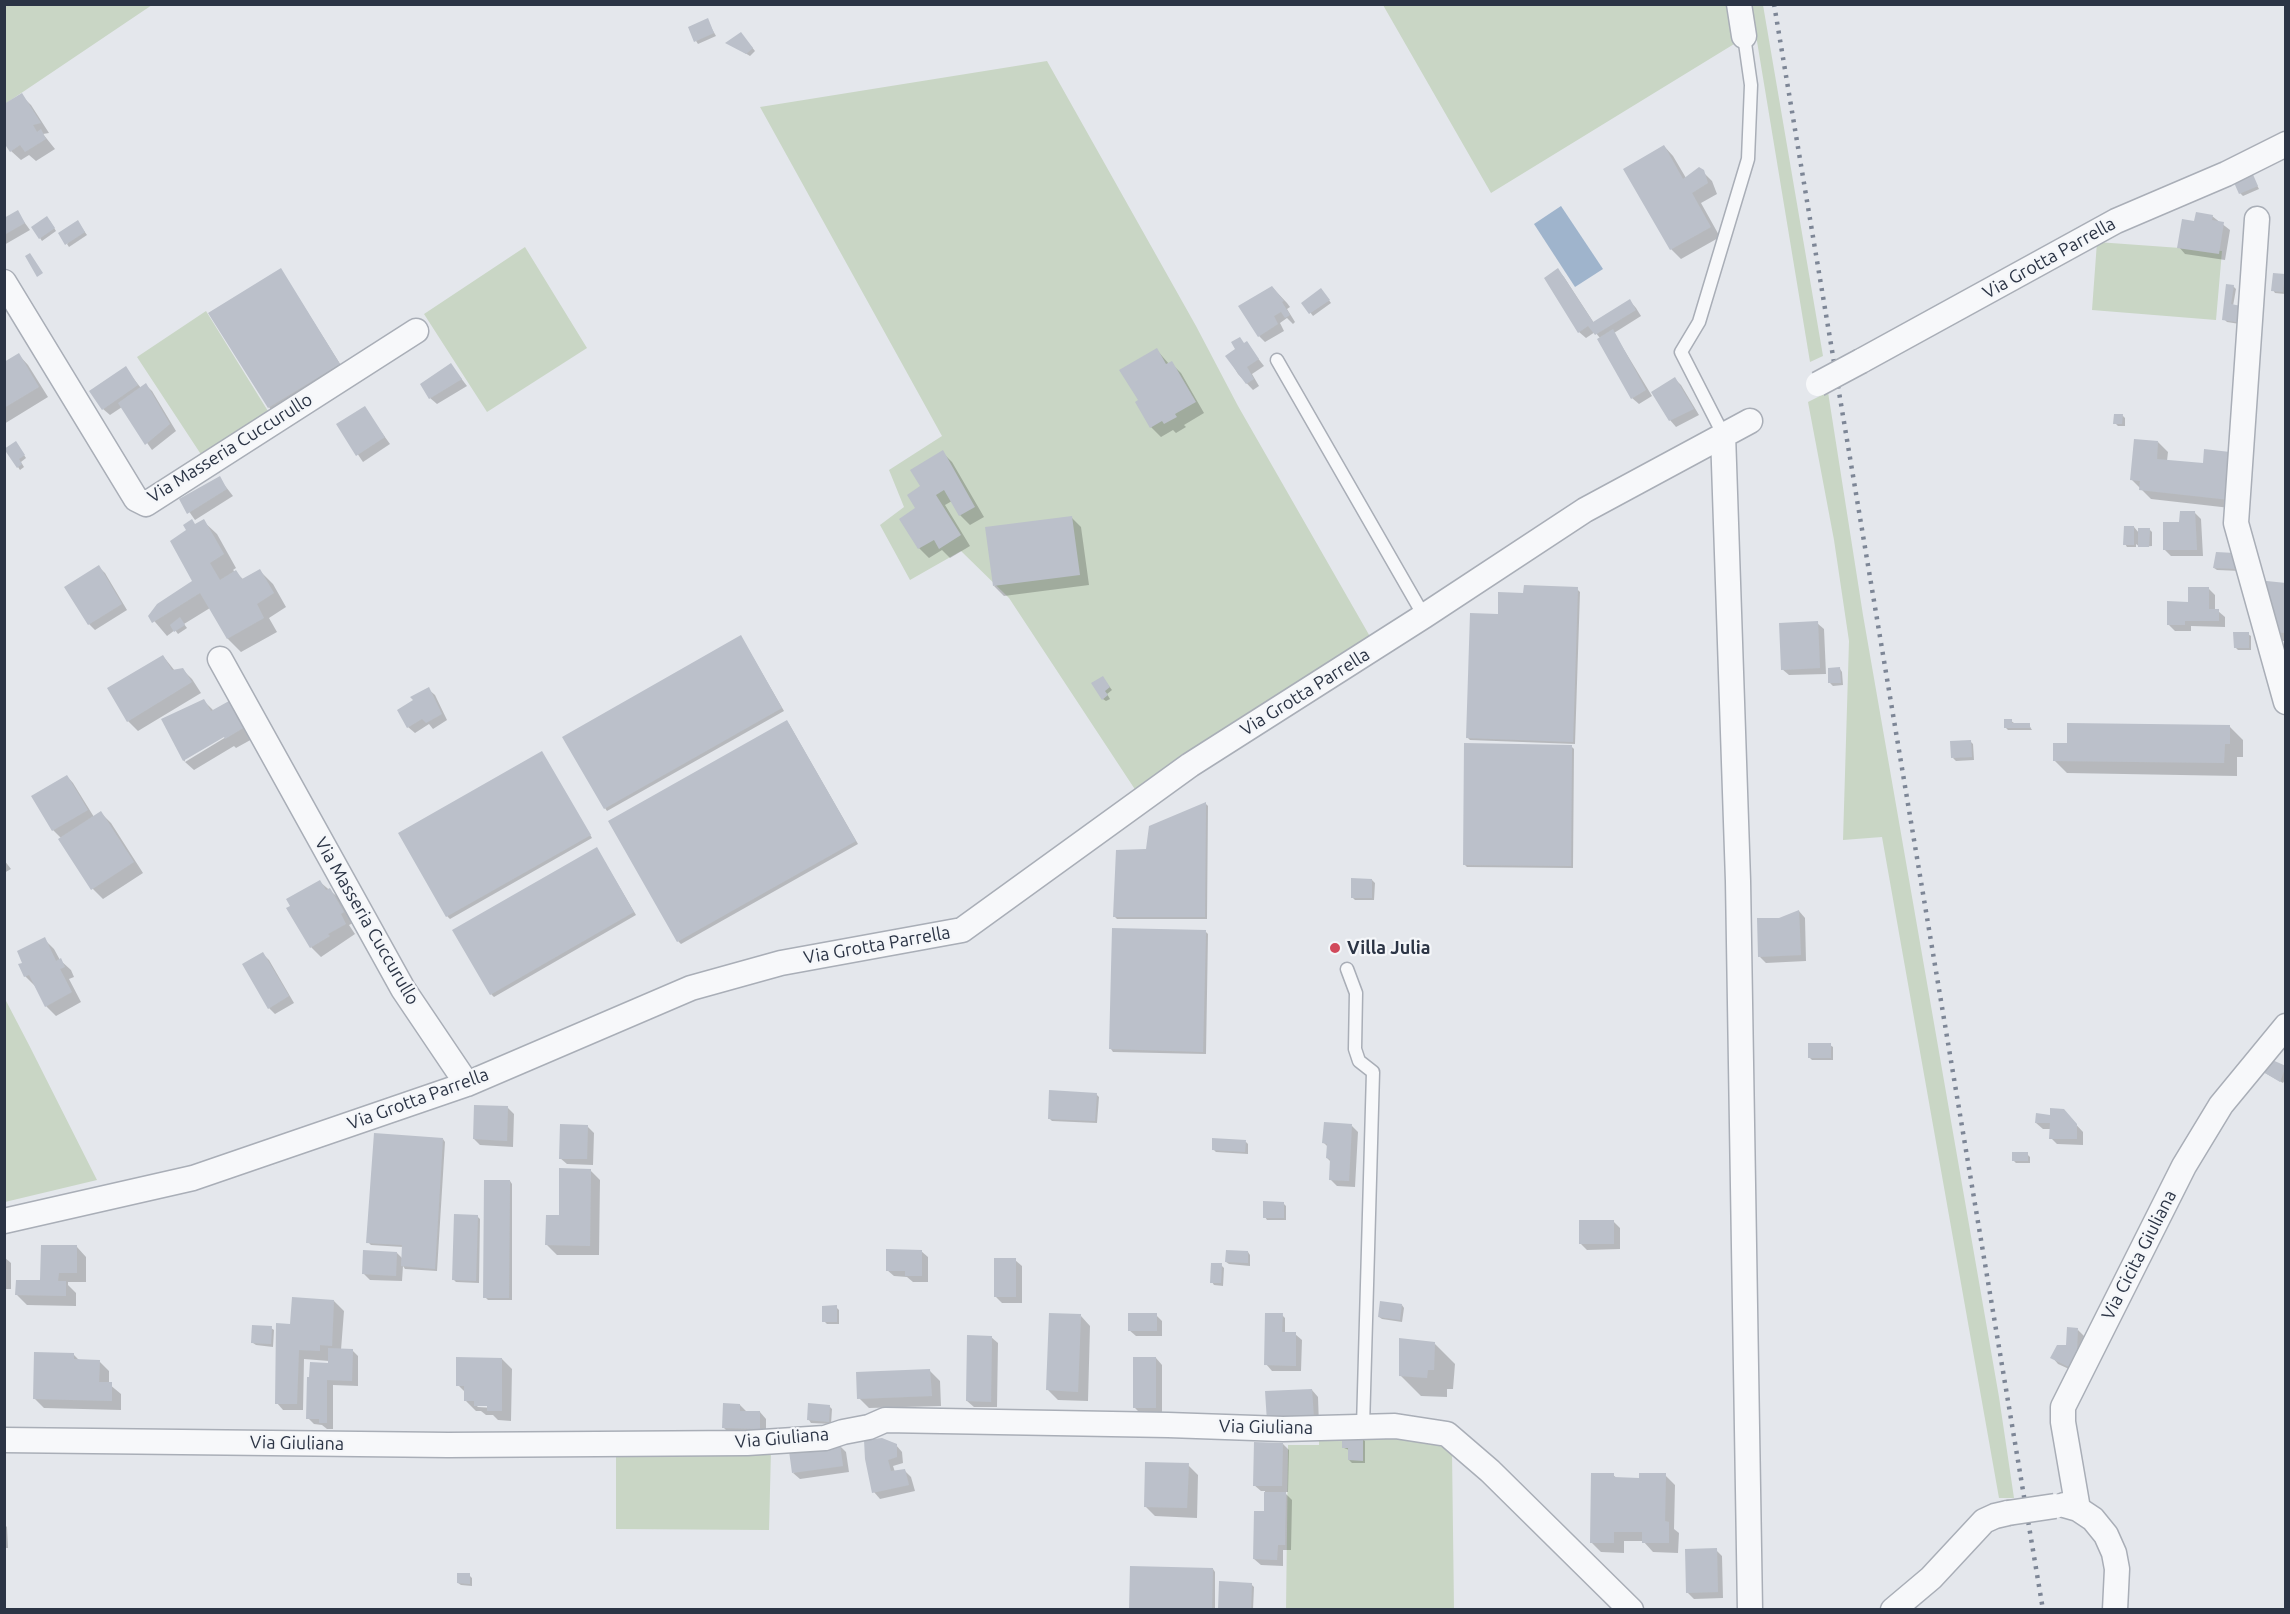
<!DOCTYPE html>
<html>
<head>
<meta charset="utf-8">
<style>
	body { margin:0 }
	#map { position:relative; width:2290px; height:1614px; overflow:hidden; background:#e4e7ec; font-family:Ubuntu,sans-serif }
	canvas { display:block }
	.frame { position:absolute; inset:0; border:6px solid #2b3445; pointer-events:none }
</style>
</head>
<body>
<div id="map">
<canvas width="2290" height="1614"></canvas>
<div class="frame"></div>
</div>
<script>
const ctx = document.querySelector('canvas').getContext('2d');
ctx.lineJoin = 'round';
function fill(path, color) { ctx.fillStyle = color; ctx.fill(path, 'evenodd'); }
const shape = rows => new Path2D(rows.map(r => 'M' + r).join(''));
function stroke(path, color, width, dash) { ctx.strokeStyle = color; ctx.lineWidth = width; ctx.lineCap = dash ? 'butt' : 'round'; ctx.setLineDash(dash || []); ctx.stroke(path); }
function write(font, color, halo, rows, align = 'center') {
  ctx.font = font + ' Ubuntu,sans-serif'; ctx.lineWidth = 4.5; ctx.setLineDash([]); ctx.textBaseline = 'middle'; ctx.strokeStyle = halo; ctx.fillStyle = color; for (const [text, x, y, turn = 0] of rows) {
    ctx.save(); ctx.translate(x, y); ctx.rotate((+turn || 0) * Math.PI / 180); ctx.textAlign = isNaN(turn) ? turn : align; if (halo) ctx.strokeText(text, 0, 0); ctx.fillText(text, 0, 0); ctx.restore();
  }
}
fill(shape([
	[5,5,152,5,5,104],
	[1383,5,1734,5,1739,41,1491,193],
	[1751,5,1763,5,1823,356,1810,362],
	[1047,61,1196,326,1238,406,1372,640,1138,794,1009,598,961,551,910,580,880,525,904,507,889,470,942,436,760,107],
	[2097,242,2222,251,2216,320,2092,310],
	[525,247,587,348,487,412,424,314],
	[206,311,271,416,204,459,137,357],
	[1828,392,1863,615,1999,1397,2014,1498,1999,1498,1882,837,1843,840,1849,641,1834,540,1808,402],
	[4,997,29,1045,97,1180,5,1202],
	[1319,1438,1404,1438,1432,1442,1452,1452,1454,1609,1286,1610,1288,1445,1319,1445],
	[771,1450,769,1530,616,1529,616,1451]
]), '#c9d6c5');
fill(shape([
	[1561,206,1603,269,1575,287,1534,224]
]), '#9fb4cc');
fill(shape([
	[707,20,716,36,698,44,696,41],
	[743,36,755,51,750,56,728,43],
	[21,95,31,105,49,133,43,134,55,149,36,161,29,155,21,160,11,151],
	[1664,146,1673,156,1686,178,1701,170,1712,181,1717,194,1701,203,1720,237,1681,259,1671,249],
	[2250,172,2259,189,2243,196,2240,193],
	[17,212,30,230,4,245,4,214,7,218],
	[2212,216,2230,230,2225,260,2185,254,2179,247],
	[50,221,56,231,42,241,40,238],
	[80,225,87,235,69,247,67,244],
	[1558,270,1564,277,1594,323,1630,301,1636,308,1641,316,1614,333,1652,396,1639,404,1632,398,1600,338,1595,332,1586,338,1579,332],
	[283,273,342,367,271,410,269,407],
	[2284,276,2285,294,2275,293,2273,290],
	[2233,286,2236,289,2233,306,2246,325,2227,322,2224,319],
	[1272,287,1287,303,1290,307,1287,309,1295,322,1293,324,1287,318,1280,323,1284,331,1265,342,1259,336],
	[1324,293,1331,303,1313,316,1303,303],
	[1246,343,1264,366,1252,374,1259,386,1253,390,1238,374,1227,356],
	[1156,349,1169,364,1171,363,1181,373,1204,413,1184,425,1186,427,1176,433,1173,430,1161,437,1151,427],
	[19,355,28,365,48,397,4,424,4,364],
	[451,365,467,386,437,404,430,398],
	[125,368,141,388,146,385,152,391,176,431,152,450,122,407,110,415,103,409],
	[1675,379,1681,385,1699,415,1676,427,1670,420],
	[364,408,390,444,363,462,338,425],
	[2122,415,2125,418,2125,426,2118,426,2115,423],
	[2158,442,2168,452,2167,461,2204,465,2239,509,2151,499,2132,480],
	[18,446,26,458,21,462,24,467,20,470,18,467],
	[942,452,952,462,984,517,970,525,960,515,952,501,945,505,970,546,950,558,942,550,929,558,919,548,917,509,922,487],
	[219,478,233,496,195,520,181,500],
	[2194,512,2201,519,2203,556,2171,556,2164,549,2181,523],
	[1071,517,1081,527,1089,585,1004,596,994,586],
	[203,521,217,534,236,568,233,570,244,580,259,570,273,584,286,607,269,618,277,632,241,652,228,639,210,608,184,624,187,628,178,634,175,630,167,636,150,616,194,582,196,525],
	[2134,527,2139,533,2149,529,2152,532,2152,546,2140,547,2136,544,2136,547,2127,547,2125,544],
	[2217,553,2241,571,2217,570,2214,568],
	[99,567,105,573,127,610,95,630,89,624],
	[2286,584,2286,641,2280,641,2270,631],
	[1577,589,1580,592,1575,744,1470,740,1467,737,1499,616],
	[2209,589,2215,595,2215,611,2218,611,2225,617,2225,627,2191,626,2191,631,2175,631,2168,624,2190,603],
	[1817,623,1824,629,1826,674,1789,675,1782,669],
	[2248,634,2251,636,2251,650,2238,650,2235,647],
	[743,640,784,711,607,811,605,808],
	[163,656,175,671,182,669,192,679,201,693,138,731,128,721,109,688],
	[1840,669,1842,672,1843,685,1833,686,1830,683],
	[1103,678,1112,690,1107,694,1110,699,1106,701,1103,699],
	[428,689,435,695,447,720,433,729,429,724,415,733,408,727,416,701],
	[204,701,214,711,229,702,239,712,254,738,236,748,234,746,194,770,185,762,231,734,229,732,185,758,185,762,163,720],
	[2011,721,2014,723,2029,725,2032,730,2008,730,2005,727],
	[789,724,858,844,681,944,678,941],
	[2230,727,2243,740,2243,757,2237,757,2237,776,2067,773,2054,760,2068,744],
	[1970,741,1973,744,1974,760,1956,761,1953,758],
	[1572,747,1574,749,1573,868,1467,867,1464,864],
	[542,753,592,838,450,919,447,916],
	[67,776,73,783,94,817,101,813,111,823,143,873,103,899,93,889,61,838,53,830],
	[1206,804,1208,806,1207,919,1117,919,1115,917,1147,851],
	[599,852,636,915,494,997,491,994],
	[4,860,11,869,4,873],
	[1372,880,1375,883,1374,900,1355,900,1352,897],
	[320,882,340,899,353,923,349,925,355,934,321,957,311,947],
	[1799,911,1805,918,1806,961,1766,963,1760,957,1779,919],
	[1206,932,1208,934,1206,1054,1113,1052,1111,1049],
	[44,939,54,949,60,960,71,970,74,977,69,979,81,1002,56,1016,46,1006,35,986,25,976],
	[263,954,269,960,294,1003,275,1014,269,1008],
	[1830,1045,1833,1047,1833,1060,1812,1060,1809,1057],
	[2271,1061,2286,1068,2286,1078,2283,1083,2265,1073],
	[1096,1094,1099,1097,1097,1123,1052,1121,1049,1118],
	[508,1108,514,1114,513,1147,480,1145,474,1139],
	[2070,1118,2083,1132,2083,1145,2057,1144,2051,1138,2051,1129,2043,1129,2036,1123],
	[1352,1126,1358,1132,1355,1187,1337,1186,1330,1179,1331,1162,1327,1158,1328,1147,1324,1143],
	[588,1127,594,1133,593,1165,567,1164,560,1158],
	[443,1139,445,1142,437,1271,405,1269,403,1266,402,1281,370,1280,364,1274,397,1253,403,1259,403,1247,371,1245,368,1242],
	[1246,1142,1248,1144,1248,1154,1216,1152,1213,1149],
	[2027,1154,2030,1157,2030,1163,2016,1163,2013,1160],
	[590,1170,600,1180,599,1255,557,1255,547,1245,560,1216],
	[510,1181,512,1184,512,1300,488,1300,485,1297],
	[1283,1203,1286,1206,1286,1220,1267,1220,1265,1217],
	[477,1216,480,1219,479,1283,456,1282,454,1280],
	[1613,1221,1620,1228,1620,1249,1587,1250,1581,1244],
	[77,1247,86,1257,86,1282,68,1282,68,1285,76,1293,76,1306,27,1305,17,1295,42,1282],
	[921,1251,928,1257,928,1282,913,1282,907,1277,894,1276,887,1270],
	[1248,1252,1250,1255,1250,1266,1229,1264,1226,1262],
	[4,1257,11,1263,11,1289,4,1289],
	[1015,1260,1022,1266,1022,1303,1002,1303,996,1297],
	[1221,1265,1224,1268,1223,1286,1214,1285,1212,1282],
	[334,1301,344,1311,341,1350,352,1350,358,1356,358,1386,333,1385,333,1429,327,1429,322,1425,314,1424,308,1418,329,1361,304,1359,303,1410,283,1410,277,1403,289,1325],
	[1402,1305,1404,1308,1402,1322,1382,1319,1379,1317],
	[836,1307,839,1310,839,1324,827,1324,824,1321],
	[1156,1315,1162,1321,1162,1336,1136,1336,1129,1330],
	[1282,1315,1285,1318,1285,1333,1295,1334,1302,1340,1301,1371,1272,1371,1266,1364],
	[1081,1316,1090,1326,1088,1401,1058,1400,1048,1390],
	[271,1328,274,1330,273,1347,256,1345,253,1343],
	[2078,1330,2084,1336,2080,1374,2058,1364,2052,1357,2067,1347],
	[991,1337,998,1343,997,1407,974,1407,967,1401],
	[1435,1344,1455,1364,1453,1389,1447,1389,1447,1397,1421,1396,1401,1376],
	[74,1355,80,1361,99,1361,109,1371,109,1384,121,1394,121,1410,44,1408,34,1398],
	[1156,1358,1162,1365,1162,1414,1141,1414,1135,1408],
	[502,1359,512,1369,511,1421,498,1420,493,1415,486,1415,481,1411,476,1411,466,1401,466,1393,458,1385],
	[475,1404,494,1405,494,1408,478,1407],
	[930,1371,940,1381,941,1406,869,1408,859,1398],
	[1312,1390,1318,1397,1319,1425,1274,1427],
	[740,1405,747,1412,760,1412,766,1419,766,1435,730,1434,724,1428],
	[829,1406,832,1409,831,1424,811,1423,809,1420],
	[1362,1438,1365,1441,1365,1463,1352,1463,1349,1460,1349,1450,1344,1448],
	[1283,1444,1289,1450,1288,1492,1284,1492,1292,1500,1291,1550,1283,1550,1283,1566,1261,1565,1254,1559,1265,1512,1265,1491,1261,1491,1254,1485],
	[896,1445,902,1452,903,1463,893,1466,895,1472,905,1471,911,1477,915,1491,880,1499,874,1492,866,1459],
	[840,1446,846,1452,849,1472,800,1479,793,1473],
	[1188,1465,1198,1475,1197,1518,1155,1516,1145,1506],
	[1613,1475,1618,1479,1640,1479,1665,1475,1675,1485,1674,1529,1679,1533,1678,1553,1653,1552,1643,1541,1624,1541,1624,1553,1601,1552,1591,1542],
	[4,1524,7,1527,8,1548,4,1548],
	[1716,1550,1722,1556,1723,1598,1694,1599,1687,1592],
	[1213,1569,1215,1572,1215,1610,1130,1610],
	[469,1575,472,1578,472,1586,461,1585,458,1583],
	[1251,1584,1254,1587,1253,1610,1220,1610],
	[1741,1608,1743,1610,1711,1609]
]), '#0003');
fill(shape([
	[708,18,714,33,694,42,688,27],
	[741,32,753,48,746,54,725,43],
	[22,93,41,123,33,125,37,132,41,129,46,139,25,152,20,145,10,152,4,143,4,104],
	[1664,145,1683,179,1699,167,1704,170,1708,183,1692,193,1711,227,1670,250,1623,169],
	[2251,170,2258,186,2239,194,2232,178],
	[18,210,25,223,4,235,4,218],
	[2196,212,2213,215,2212,220,2224,222,2219,254,2177,248,2182,219,2194,221],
	[47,216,55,228,39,239,31,227],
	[78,220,85,232,65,245,58,233],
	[30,253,43,273,37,277,25,256],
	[281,268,340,364,268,408,208,313],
	[1558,268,1593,322,1630,299,1636,310,1595,335,1588,326,1578,333,1544,278],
	[2273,273,2285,274,2283,292,2271,291],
	[2226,284,2234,285,2231,304,2246,307,2243,323,2222,320],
	[1272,286,1284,301,1282,302,1290,315,1285,318,1281,312,1274,316,1278,324,1258,337,1238,306],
	[1321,288,1330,300,1309,314,1301,303],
	[1613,329,1646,390,1631,399,1597,339],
	[1240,337,1244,343,1247,341,1259,359,1247,367,1254,379,1246,384,1225,356,1235,349,1231,342],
	[1157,348,1166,364,1172,361,1196,402,1175,414,1177,417,1164,424,1162,421,1150,428,1135,402,1138,400,1119,370],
	[19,353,39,387,4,408,4,362],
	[451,363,462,379,429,399,420,384],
	[126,366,138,385,102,410,89,391],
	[1675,377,1694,409,1669,421,1651,392],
	[146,383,170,424,145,445,118,403],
	[365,406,385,437,356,456,336,424],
	[2114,414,2123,414,2122,424,2113,424],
	[2134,439,2158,441,2157,459,2203,463,2204,449,2230,452,2230,500,2139,490,2140,481,2130,480],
	[16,441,25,455,19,459,22,464,17,468,4,449],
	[943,450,975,507,959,516,944,490,936,495,961,535,939,549,934,540,918,549,899,519,915,508,907,495,920,486,910,470],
	[220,476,227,489,187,514,179,499],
	[2180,511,2195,511,2197,550,2163,550,2163,522,2179,522],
	[1072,516,1080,575,993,586,985,527],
	[192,519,195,524,204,519,224,554,210,563,220,580,236,570,242,579,260,569,274,593,257,604,264,618,227,639,200,593,152,623,148,616,157,604,192,581,170,541,186,530,183,525],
	[2124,526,2134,526,2134,545,2123,545],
	[2138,528,2150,528,2149,547,2138,547],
	[2216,552,2235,553,2239,569,2213,568],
	[99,565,122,604,88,625,64,587],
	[2257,580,2286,583,2286,633,2269,632],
	[1524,585,1578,587,1573,742,1466,738,1470,613,1498,614,1498,592,1523,593],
	[2188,587,2209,587,2209,609,2219,609,2219,621,2185,621,2185,625,2167,625,2167,601,2188,602],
	[180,617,185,625,174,632,170,625],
	[1818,621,1820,668,1781,670,1779,623],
	[2233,632,2249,632,2249,648,2234,648],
	[741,635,782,708,604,809,562,737],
	[163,655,172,670,183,668,192,682,127,722,107,688],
	[1840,667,1841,683,1828,683,1828,668],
	[1103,676,1110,687,1105,691,1108,695,1102,700,1091,683],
	[429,687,442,714,426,723,422,719,407,728,397,710,413,700,410,697],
	[204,699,211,711,229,701,245,727,225,739,224,737,183,761,161,719],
	[2004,719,2012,719,2012,723,2030,723,2030,728,2004,728],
	[787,720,856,841,677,942,608,821],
	[2067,723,2230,725,2230,744,2225,744,2224,763,2053,761,2053,743,2067,743],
	[1971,740,1972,757,1951,758,1950,741],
	[1464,743,1572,745,1571,866,1463,865],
	[542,751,591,835,446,917,398,833],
	[67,775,88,810,52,831,31,796],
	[1206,802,1205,917,1113,917,1116,850,1146,849,1149,826],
	[101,811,134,862,91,890,58,839],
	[597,847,634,912,490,995,452,930],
	[1351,878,1372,879,1372,898,1351,898],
	[320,880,326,890,330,888,344,912,341,914,346,924,328,934,330,936,310,948,286,908,290,906,286,899],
	[1799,910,1801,955,1758,957,1757,918,1779,918],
	[1112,928,1206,930,1203,1052,1109,1049],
	[45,937,56,961,61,958,65,967,60,969,72,992,45,1007,29,975,24,977,18,964,22,963,17,951],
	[263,952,289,996,268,1009,242,964],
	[1808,1043,1831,1043,1831,1058,1808,1058],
	[2270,1059,2286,1066,2280,1082,2260,1070],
	[1049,1090,1097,1093,1095,1121,1048,1119],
	[474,1105,508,1106,507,1141,473,1139],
	[2050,1108,2064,1109,2077,1124,2077,1139,2049,1139,2050,1123,2035,1123,2036,1113,2050,1115],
	[1324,1122,1352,1124,1349,1181,1329,1180,1330,1159,1326,1158,1327,1144,1322,1143],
	[560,1124,588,1125,587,1159,559,1159],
	[374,1133,443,1138,435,1269,401,1266,402,1245,366,1243],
	[1212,1138,1246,1140,1245,1152,1212,1150],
	[2012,1152,2028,1152,2028,1161,2012,1161],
	[559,1168,591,1169,590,1246,545,1245,546,1215,559,1215],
	[484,1180,510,1180,509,1298,483,1298],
	[1263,1201,1284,1202,1284,1218,1263,1218],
	[454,1214,478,1215,476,1281,452,1280],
	[1579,1220,1614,1220,1614,1244,1579,1244],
	[41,1245,77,1245,77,1273,59,1273,58,1281,66,1281,66,1296,15,1295,16,1280,40,1280],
	[886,1249,922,1250,922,1276,905,1276,905,1271,886,1271],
	[363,1250,397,1252,396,1276,362,1274],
	[1226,1250,1248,1251,1248,1263,1225,1262],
	[994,1258,1016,1258,1016,1297,994,1297],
	[1211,1263,1222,1263,1221,1283,1210,1283],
	[292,1297,334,1300,332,1346,320,1345,320,1351,299,1350,297,1404,275,1404,276,1323,290,1324],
	[1380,1301,1402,1304,1400,1320,1378,1317],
	[837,1305,837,1322,822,1322,822,1306],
	[1049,1313,1081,1314,1078,1392,1046,1390],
	[1128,1313,1157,1313,1157,1331,1128,1331],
	[1265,1313,1283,1313,1282,1332,1296,1332,1296,1366,1264,1365],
	[252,1325,272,1326,271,1344,251,1343],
	[2067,1327,2078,1328,2077,1351,2082,1354,2073,1369,2050,1358,2057,1345,2066,1345],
	[967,1335,992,1336,991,1402,966,1401],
	[1399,1338,1435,1342,1434,1370,1428,1370,1427,1378,1399,1376],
	[328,1348,353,1349,352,1381,327,1380,327,1423,319,1423,319,1419,306,1419,307,1377,309,1377,310,1362,328,1363],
	[34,1352,74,1353,74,1359,100,1360,99,1382,112,1382,112,1401,33,1399],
	[456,1357,502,1358,502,1411,487,1411,487,1406,474,1406,474,1401,464,1401,464,1386,456,1386],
	[1133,1357,1156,1357,1156,1408,1133,1408],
	[930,1369,932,1396,857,1399,856,1372],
	[1312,1389,1314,1419,1267,1422,1265,1391],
	[723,1403,740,1404,740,1411,760,1411,760,1429,722,1428],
	[808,1403,830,1405,829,1422,807,1420],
	[1342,1437,1363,1437,1363,1461,1348,1460,1348,1448,1342,1448],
	[882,1438,897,1444,897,1457,888,1460,891,1471,905,1469,909,1485,872,1493,865,1459,864,1440],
	[1254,1442,1283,1443,1282,1486,1253,1486],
	[840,1444,843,1466,792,1473,789,1451],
	[1145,1462,1189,1463,1187,1508,1144,1507],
	[1591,1473,1614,1473,1614,1477,1639,1478,1639,1473,1666,1473,1665,1521,1669,1522,1669,1543,1642,1543,1642,1532,1614,1532,1614,1543,1590,1543],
	[1264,1492,1286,1492,1285,1545,1278,1545,1277,1560,1253,1559,1254,1511,1264,1511],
	[1717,1548,1718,1592,1686,1593,1685,1549],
	[1130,1566,1213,1568,1212,1610,1129,1610],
	[457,1573,470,1573,470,1584,457,1583],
	[1219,1581,1252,1583,1251,1610,1218,1610]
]), '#bbc0ca');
const lane = shape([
	[1277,360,1424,616],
	[1723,434,1681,352,1699,322,1748,159,1751,85,1744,36],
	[1347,969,1356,993,1355,1049,1359,1061,1373,1072,1363,1427]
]);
const street = shape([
	[1739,4,1744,36],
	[2257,219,2236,523,2286,702],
	[4,282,136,499,146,504,416,331],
	[1861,361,2116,221,2226,174,2286,144],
	[1723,434,1738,881,1750,1610],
	[220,659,403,989,467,1084],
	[4,1221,193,1178,467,1084,691,988,781,963,962,930,1190,765,1424,616,1585,510,1750,421],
	[4,1440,448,1445,747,1443,825,1438,843,1432,869,1427,885,1420,1168,1425,1283,1429,1395,1426,1447,1434,1490,1471,1631,1610],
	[2064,1505,2078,1509,2093,1519,2106,1535,2114,1553,2117,1569,2115,1610],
	[2078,1509,2063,1422,2063,1407,2184,1166,2221,1105,2286,1026],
	[1893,1610,1931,1578,1984,1521,1995,1516,2008,1513]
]);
stroke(lane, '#a9aeb7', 15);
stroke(street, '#a9aeb7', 27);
stroke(lane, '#f7f8fa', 12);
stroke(street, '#f7f8fa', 24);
stroke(shape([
	[1774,4,2043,1610]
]), '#7d8696', 4.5, [3, 6]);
const streetBridge = shape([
	[1818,384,1861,361],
	[2008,1513,2055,1506]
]);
stroke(streetBridge, '#a9aeb7', 27, []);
stroke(streetBridge, '#f7f8fa', 24);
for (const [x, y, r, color] of [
	[1335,948,6,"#d1495b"]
]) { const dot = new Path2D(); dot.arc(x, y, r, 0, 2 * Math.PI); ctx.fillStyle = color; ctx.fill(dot); stroke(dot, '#f4f6f9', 2); }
write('18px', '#2b3445', '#f4f6f9', [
	["Via Grotta Parrella",2049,258,-29],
	["Via Masseria Cuccurullo",230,448,-32],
	["Via Grotta Parrella",1305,692,-32],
	["Via Masseria Cuccurullo",367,921,60],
	["Via Grotta Parrella",877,945,-10],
	["Via Grotta Parrella",418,1099,-20],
	["Via Cicita Giuliana",2139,1255,-63],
	["Via Giuliana",1266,1427,1],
	["Via Giuliana",782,1438,-5],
	["Via Giuliana",297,1443,1]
]);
write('bold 18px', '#2b3445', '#f4f6f9', [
	["Villa Julia",1347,948]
], 'left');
</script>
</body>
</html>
